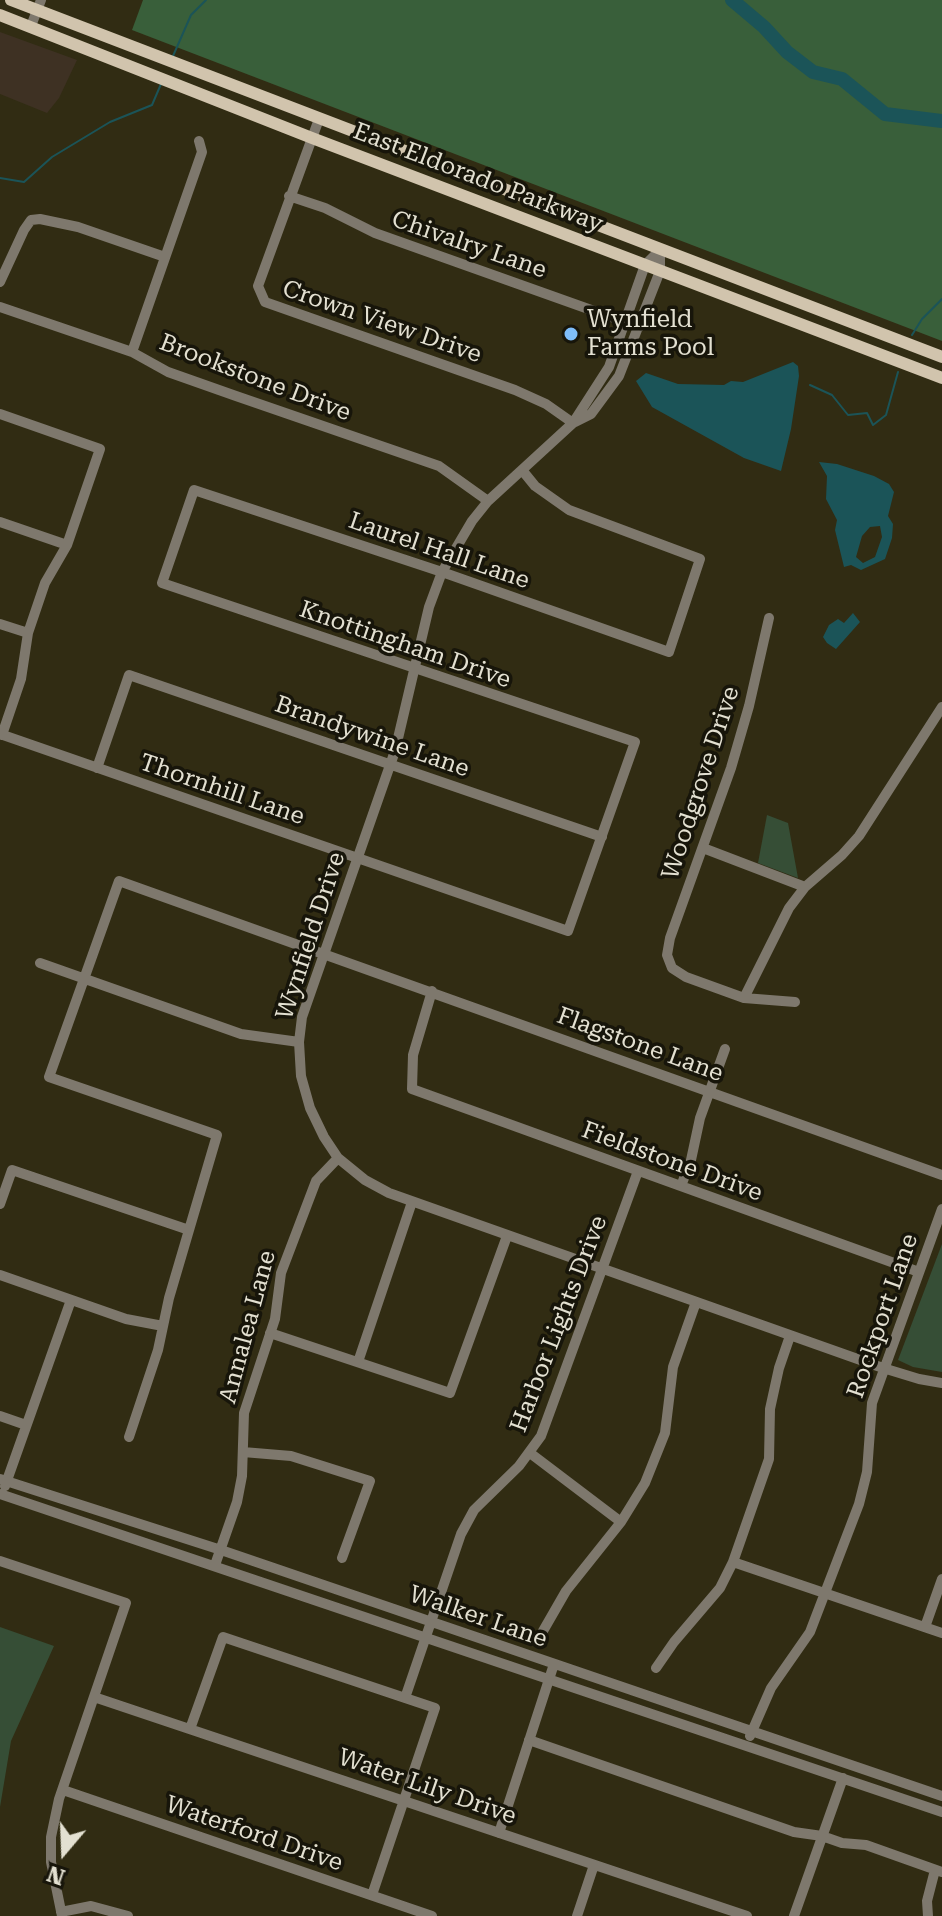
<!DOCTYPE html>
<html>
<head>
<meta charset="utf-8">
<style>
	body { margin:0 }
	#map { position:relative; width:942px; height:1916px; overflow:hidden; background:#312c13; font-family:"Roboto Serif",serif }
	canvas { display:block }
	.north { position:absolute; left:24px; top:1812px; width:80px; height:80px; -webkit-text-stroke:6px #17150a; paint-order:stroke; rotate:199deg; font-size:22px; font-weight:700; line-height:32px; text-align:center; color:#e3e0d1 }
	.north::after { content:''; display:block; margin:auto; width:28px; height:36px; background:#e3e0d1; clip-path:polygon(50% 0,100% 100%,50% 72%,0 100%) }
</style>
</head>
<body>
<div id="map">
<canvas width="942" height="1916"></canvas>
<div class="north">N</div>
</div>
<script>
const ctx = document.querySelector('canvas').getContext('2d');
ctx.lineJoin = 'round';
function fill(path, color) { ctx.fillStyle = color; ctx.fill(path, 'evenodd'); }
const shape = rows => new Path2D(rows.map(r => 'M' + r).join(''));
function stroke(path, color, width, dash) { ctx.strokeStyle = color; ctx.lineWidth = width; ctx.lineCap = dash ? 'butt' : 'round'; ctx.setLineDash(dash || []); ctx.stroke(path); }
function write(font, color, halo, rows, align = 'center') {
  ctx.font = font + ' "Roboto Serif",serif'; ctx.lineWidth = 7; ctx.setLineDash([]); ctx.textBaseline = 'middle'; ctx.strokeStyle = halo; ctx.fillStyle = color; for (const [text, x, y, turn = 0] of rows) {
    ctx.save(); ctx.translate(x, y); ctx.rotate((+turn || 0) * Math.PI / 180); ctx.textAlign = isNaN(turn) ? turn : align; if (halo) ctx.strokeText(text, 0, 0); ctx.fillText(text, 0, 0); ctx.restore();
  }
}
fill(shape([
	[0,32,77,60,59,98,47,113,0,94]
]), '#3e3123');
fill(shape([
	[767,815,788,823,798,878,758,863],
	[942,1244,942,1372,913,1367,898,1360],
	[0,1627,54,1646,11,1741,0,1807]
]), '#364e36');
fill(shape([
	[143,0,942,0,942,341,132,30]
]), '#395f3a');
fill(shape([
	[793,362,798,366,799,376,791,429,781,471,744,458,652,407,636,381,646,373,678,384,724,385,731,381,743,382],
	[819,462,837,464,874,476,889,484,894,492,888,516,893,524,892,538,885,559,861,570,851,565,844,567,835,530,837,520,826,499,827,476],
	[880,526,882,537,875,557,863,563,856,557,862,536,870,527],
	[853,613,860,622,836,649,827,643,823,637,829,625,838,619,844,623]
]), '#1b5458');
stroke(shape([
	[173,56,191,15,206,0],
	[0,178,24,182,52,157,110,122,152,105,161,84],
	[912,335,922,319,942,299],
	[810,385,832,395,848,415,867,413,873,425,886,415,898,372]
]), '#1b5458', 2);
stroke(shape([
	[732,0,764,27,787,52,813,72,842,79,885,114,942,121]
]), '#1b5458', 14);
stroke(shape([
	[31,26,41,0],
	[319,119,258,286,265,302,515,390,546,404,573,423],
	[289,196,325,208,375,233,639,327],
	[660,250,645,265,609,367,573,423,488,501,472,521,442,572,429,607,395,751,302,1017,299,1042,301,1076,310,1108,324,1137,338,1158,365,1180,389,1193,883,1368,919,1379,942,1383],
	[0,282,24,230,31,220,40,219,78,227,165,257],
	[0,307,132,352,168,372,236,396,439,466,488,501],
	[132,352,202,152,199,141],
	[0,414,100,449,67,545,45,583,28,633,21,679,2,735],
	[575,422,591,414,619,376,660,271,660,250],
	[0,522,67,545],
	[769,618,749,706,731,768,670,938,667,955,672,968,686,977,744,998,795,1002],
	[0,624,28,633],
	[0,734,568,931,635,742,162,583,194,490,442,572,669,652,700,559,569,510,535,486,522,470],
	[97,768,129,675,602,837],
	[703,848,805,887],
	[40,963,241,1034,299,1042],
	[432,991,413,1055,412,1089,919,1272],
	[744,998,789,908,805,887,842,855,859,836,942,707],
	[681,1186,691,1160,700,1118,725,1049],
	[0,1204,12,1170,189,1230],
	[0,1275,126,1319,163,1326],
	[270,1333,450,1393,507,1236],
	[358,1362,412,1202],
	[0,1416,26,1425],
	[129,1437,158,1350,169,1298,217,1135,49,1077,119,881,942,1175],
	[243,1452,291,1456,370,1481,342,1558],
	[530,1453,621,1522],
	[0,1479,221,1550,942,1796],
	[5,1486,71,1300],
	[0,1494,942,1812],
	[0,1561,126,1603,59,1799,51,1837,51,1862,62,1916],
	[733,1562,942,1633],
	[215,1565,237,1502,242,1476,244,1413,275,1319,281,1273,316,1181,338,1158],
	[925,1627,942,1579],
	[543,1631,566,1591,621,1522,645,1483,665,1433,673,1367,696,1302],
	[656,1668,674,1642,720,1588,733,1562,769,1459,770,1409,779,1368,790,1336],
	[94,1697,747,1916],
	[405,1698,461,1534,474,1510,519,1466,541,1436,638,1171],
	[190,1729,223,1637,435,1708,372,1895],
	[750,1736,771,1688,810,1632,859,1504,867,1472,872,1403,942,1209],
	[529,1740,794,1832,822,1836,842,1843,866,1845,942,1872],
	[63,1790,432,1916],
	[499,1833,554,1664],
	[61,1912,91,1906,128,1916],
	[577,1916,594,1865],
	[794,1916,843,1778],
	[928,1916,927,1901,935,1870]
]), '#7e786d', 10);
stroke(shape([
	[11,0,942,357],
	[0,15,312,138,942,378]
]), '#d1c4ad', 12);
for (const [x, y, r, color] of [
	[571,334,8,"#7ebdf9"]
]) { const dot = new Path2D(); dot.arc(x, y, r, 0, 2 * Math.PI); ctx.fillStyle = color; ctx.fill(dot); stroke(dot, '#17150a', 3); }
write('24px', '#e3e0d1', '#17150a', [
	["East Eldorado Parkway",478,178,21],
	["Chivalry Lane",469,245,19],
	["Crown View Drive",382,322,19],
	["Brookstone Drive",255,378,21],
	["Laurel Hall Lane",439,551,19],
	["Knottingham Drive",405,645,19],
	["Brandywine Lane",372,737,19],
	["Woodgrove Drive",701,783,-72],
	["Thornhill Lane",222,790,19],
	["Wynfield Drive",311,936,-72],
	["Flagstone Lane",640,1045,20],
	["Fieldstone Drive",672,1162,20],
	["Rockport Lane",883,1316,-71],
	["Harbor Lights Drive",559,1324,-69],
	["Annalea Lane",248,1327,-75],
	["Walker Lane",478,1617,19],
	["Water Lily Drive",427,1787,19],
	["Waterford Drive",254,1834,19]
]);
write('24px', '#e3e0d1', '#17150a', [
	["Wynfield",587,320],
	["Farms Pool",587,348]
], 'left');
</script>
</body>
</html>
